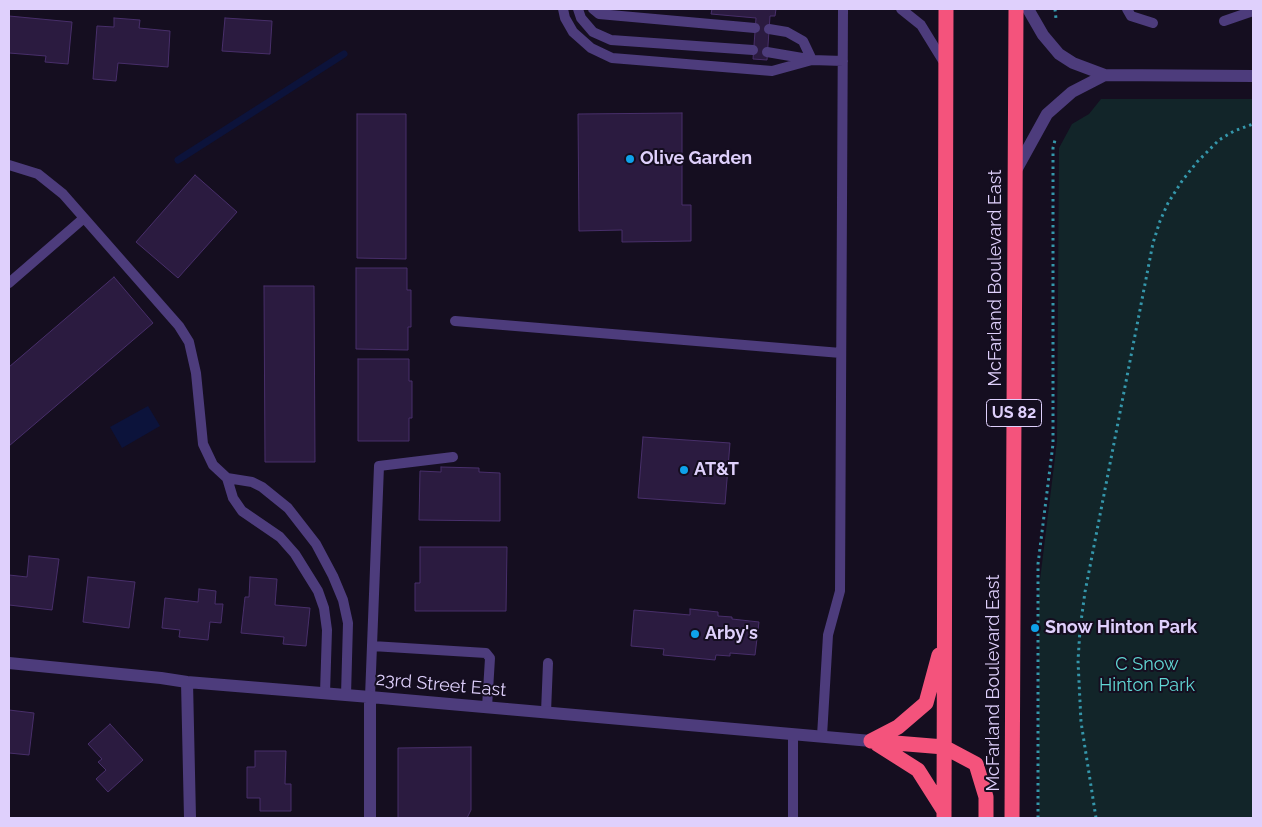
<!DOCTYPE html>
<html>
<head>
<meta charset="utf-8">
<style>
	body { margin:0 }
	#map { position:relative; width:1262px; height:827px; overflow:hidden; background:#150e20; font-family:Raleway,sans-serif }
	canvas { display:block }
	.frame { position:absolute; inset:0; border:10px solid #dfd0fc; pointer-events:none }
</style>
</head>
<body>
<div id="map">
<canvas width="1262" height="827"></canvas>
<div class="frame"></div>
</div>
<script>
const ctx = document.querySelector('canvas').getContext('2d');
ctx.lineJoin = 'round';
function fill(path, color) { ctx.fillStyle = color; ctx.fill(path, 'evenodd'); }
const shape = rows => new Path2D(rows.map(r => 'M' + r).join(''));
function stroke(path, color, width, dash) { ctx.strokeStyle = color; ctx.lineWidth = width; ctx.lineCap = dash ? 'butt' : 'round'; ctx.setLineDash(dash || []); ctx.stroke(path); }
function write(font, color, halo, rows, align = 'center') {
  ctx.font = font + ' Raleway,sans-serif'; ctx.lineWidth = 4; ctx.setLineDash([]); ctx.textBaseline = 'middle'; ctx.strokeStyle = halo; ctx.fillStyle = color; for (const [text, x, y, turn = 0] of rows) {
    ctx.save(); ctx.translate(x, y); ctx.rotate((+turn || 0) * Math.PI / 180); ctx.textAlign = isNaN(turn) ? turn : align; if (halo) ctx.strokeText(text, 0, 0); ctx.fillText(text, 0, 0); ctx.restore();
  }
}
fill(shape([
	[1101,99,1253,99,1253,818,1039,818,1039,588,1057,441,1059,148,1072,124,1089,114]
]), '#122529');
fill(shape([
	[148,406,160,426,122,448,110,427]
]), '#0c133b');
stroke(shape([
	[178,160,344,54]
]), '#0c133b', 7);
const building = shape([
	[712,9,776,9,775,16,770,16,767,60,753,59,756,18,711,14,712,9],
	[9,16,72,22,68,64,45,62,46,56,9,53,9,16],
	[114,18,140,20,139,28,170,31,168,67,118,63,116,81,93,79,97,26,114,27,114,18],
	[225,18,272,21,270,54,222,51,225,18],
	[682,113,682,205,691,205,691,241,622,242,622,230,579,231,578,114,682,113],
	[357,114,406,114,406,259,357,258,357,114],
	[195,175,237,212,178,278,136,242,195,175],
	[356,268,407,268,407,290,411,290,411,327,408,327,408,350,356,349,356,268],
	[114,277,153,323,9,446,9,367,114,277],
	[264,286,314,286,315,462,265,462,264,286],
	[358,359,409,359,409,381,412,381,412,418,409,418,409,441,358,441,358,359],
	[643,437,730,443,725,504,638,498,643,437],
	[441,467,479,468,479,472,500,473,500,521,419,520,420,471,441,472,441,467],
	[420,547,507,547,506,611,415,611,415,583,420,583,420,547],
	[29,556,59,559,52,610,9,605,9,575,27,577,29,556],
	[88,577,135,582,129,628,83,622,88,577],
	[250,577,277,579,275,605,310,608,306,646,283,644,284,637,241,633,245,597,249,597,250,577],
	[199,589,216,591,215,604,223,604,221,623,210,622,208,640,179,637,180,630,162,628,165,598,198,602,199,589],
	[690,609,718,612,718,616,732,617,732,619,759,622,755,655,730,653,730,656,716,655,715,660,663,655,664,649,631,646,634,610,690,615,690,609],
	[9,710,34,713,29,755,9,753,9,710],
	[110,724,143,760,108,792,96,779,106,770,98,762,102,759,88,744,110,724],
	[471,747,471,810,467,818,398,818,398,748,471,747],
	[255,751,286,751,285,784,291,784,291,811,260,811,260,798,247,798,247,767,255,767,255,751]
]);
fill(building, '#2b1b40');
stroke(building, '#482f6a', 1);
stroke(shape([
	[1055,9,1056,19],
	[1038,818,1038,564,1053,444,1053,148,1055,140],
	[1096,818,1081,722,1078,661,1080,629,1085,592,1153,243,1160,221,1168,203,1182,181,1197,162,1219,140,1234,131,1253,124]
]), '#3597ab', 3, [2.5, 4]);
stroke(shape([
	[563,9,565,18,573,32,591,48,612,58,772,71,812,60,843,61],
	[578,9,581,18,593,32,611,40,753,50],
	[593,9,599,14,755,28],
	[901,9,921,25,945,64],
	[1127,9,1131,16,1153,23],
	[1224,21,1253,11],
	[769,29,787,32,803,41,812,60],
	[767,52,808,59],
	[9,165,38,174,63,194,179,326,189,342,196,373,203,444,213,465,227,478],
	[9,283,84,218],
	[455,321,841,353],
	[372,646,486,653,490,658,487,707],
	[325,693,327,630,324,608,318,591,295,554,280,537,242,511,233,498,227,478,252,482,262,487,288,508,316,544,333,576,343,600,348,623,346,695],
	[370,697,379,466,453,457],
	[546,712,548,663],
	[793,734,793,818],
	[822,736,828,635,840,591,843,9]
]), '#4d3c7c', 10);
stroke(shape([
	[1028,9,1043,35,1059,54,1073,63,1105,75,1253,76],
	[1015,172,1047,114,1072,92,1105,75],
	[9,663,161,678,187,682,370,697,871,741],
	[187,682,190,818],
	[370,697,370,818]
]), '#4d3c7c', 12);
stroke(shape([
	[871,741,944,747,976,764,986,797,986,818],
	[871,741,898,727,926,703,939,655],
	[877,744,918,770,944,811],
	[944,818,946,9],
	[1012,818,1016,9]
]), '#f4537c', 15);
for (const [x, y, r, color] of [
	[630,159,5,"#0ea2ea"],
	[684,470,5,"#0ea2ea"],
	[1035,628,5,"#0ea2ea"],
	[695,634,5,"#0ea2ea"]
]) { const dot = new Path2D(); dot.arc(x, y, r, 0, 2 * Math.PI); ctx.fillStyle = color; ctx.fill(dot); stroke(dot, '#150e20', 2); }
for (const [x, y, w] of [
	[1014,413,55]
]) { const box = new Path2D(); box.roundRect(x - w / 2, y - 13.5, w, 27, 4); ctx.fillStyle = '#150e20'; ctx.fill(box); stroke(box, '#dfd0fc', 1); }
write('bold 16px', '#dfd0fc', null, [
	["US 82",1014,413]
]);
write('bold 18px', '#dfd0fc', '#150e20', [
	["Olive Garden",640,159],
	["AT&T",694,470],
	["Snow Hinton Park",1045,628],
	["Arby's",705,634]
], 'left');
write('18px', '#dfd0fc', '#150e20', [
	["McFarland Boulevard East",996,278,-90],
	["McFarland Boulevard East",994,683,-90],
	["23rd Street East",441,685,5]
]);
write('18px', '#61d7d4', '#150e20', [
	["C Snow",1147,665],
	["Hinton Park",1147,686]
]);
</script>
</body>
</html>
